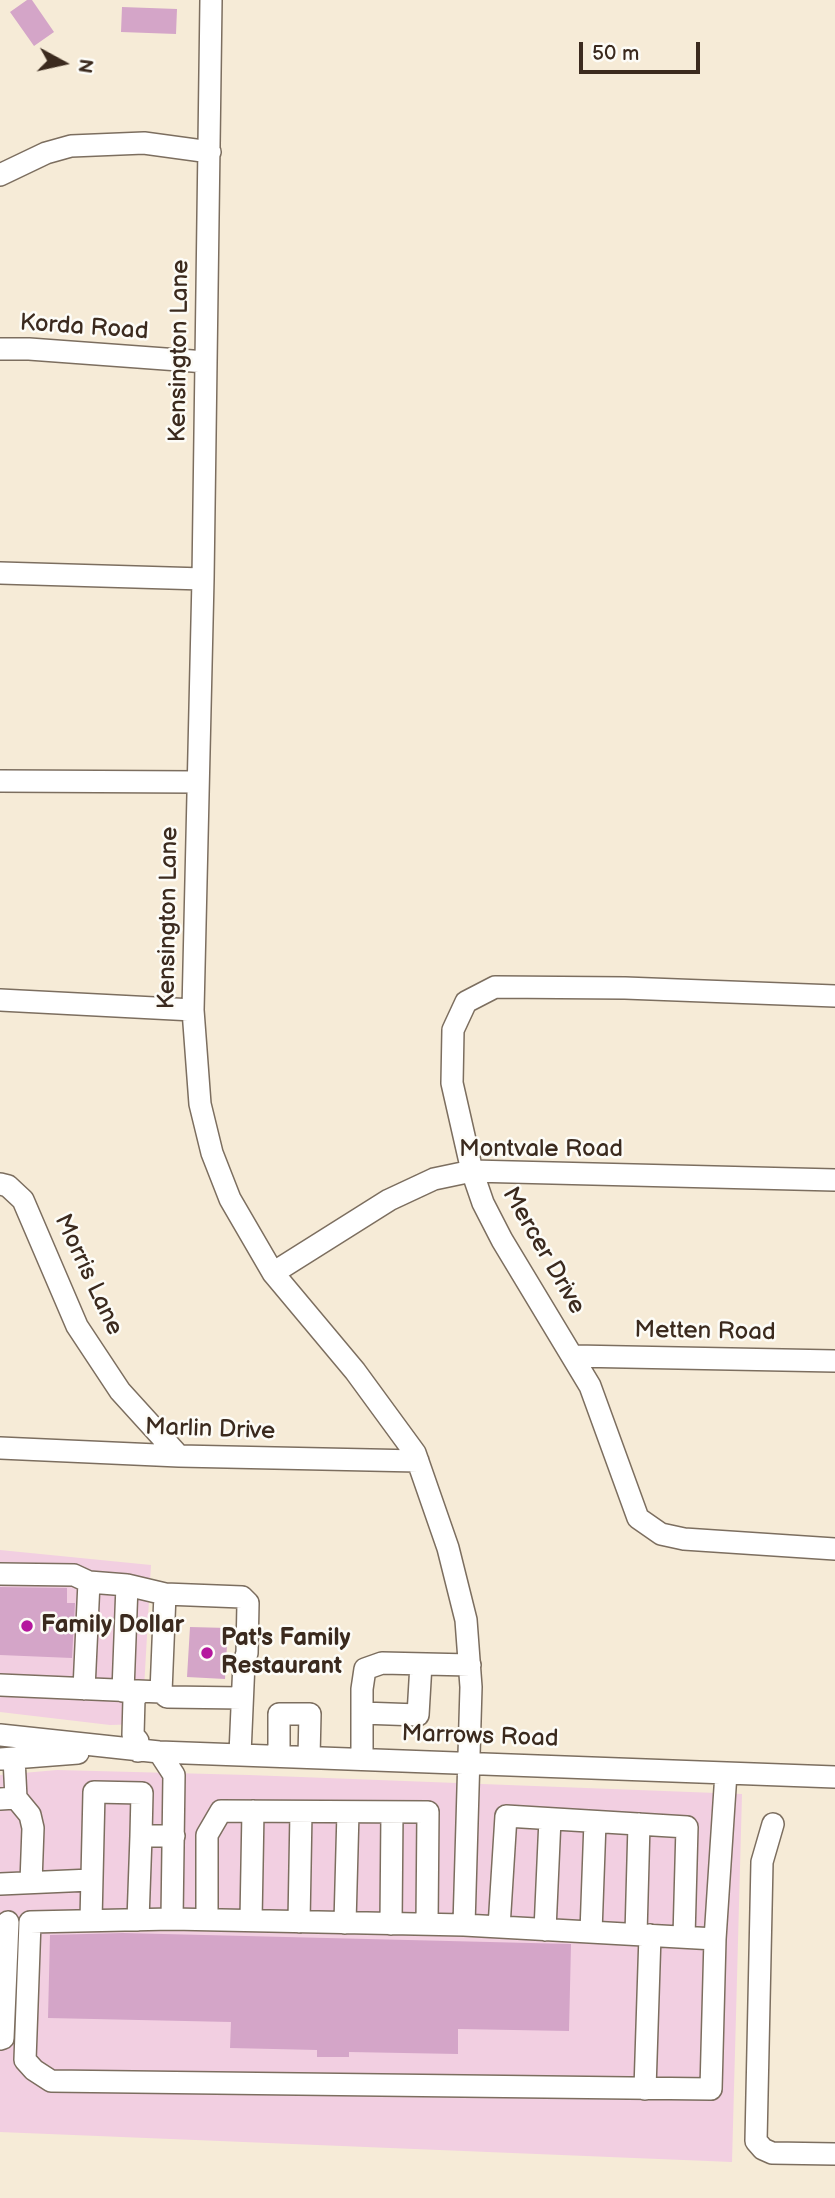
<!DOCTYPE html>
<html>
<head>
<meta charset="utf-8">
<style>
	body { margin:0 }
	#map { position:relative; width:835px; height:2198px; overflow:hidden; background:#f6ebd7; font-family:"Balsamiq Sans",sans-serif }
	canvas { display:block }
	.north { position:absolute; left:28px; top:28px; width:70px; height:70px; -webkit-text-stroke:5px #fdfcf7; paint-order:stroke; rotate:98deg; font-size:19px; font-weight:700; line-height:28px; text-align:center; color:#3b2a1e }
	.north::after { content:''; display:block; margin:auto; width:24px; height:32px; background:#3b2a1e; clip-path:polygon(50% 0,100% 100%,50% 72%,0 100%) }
	.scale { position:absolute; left:579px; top:42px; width:121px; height:32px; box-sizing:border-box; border:4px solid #3b2a1e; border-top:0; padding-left:9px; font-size:21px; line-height:24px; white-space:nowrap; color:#3b2a1e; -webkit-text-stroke:5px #fdfcf7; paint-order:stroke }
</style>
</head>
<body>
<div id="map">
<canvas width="835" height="2198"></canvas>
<div class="north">N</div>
<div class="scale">50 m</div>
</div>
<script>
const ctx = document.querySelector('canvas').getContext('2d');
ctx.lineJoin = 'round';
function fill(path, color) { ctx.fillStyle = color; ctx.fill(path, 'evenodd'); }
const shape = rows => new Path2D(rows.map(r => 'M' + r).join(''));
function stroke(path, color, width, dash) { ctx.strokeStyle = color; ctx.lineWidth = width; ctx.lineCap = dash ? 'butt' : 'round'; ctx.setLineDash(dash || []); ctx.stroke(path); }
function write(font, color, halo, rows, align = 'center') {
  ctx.font = font + ' "Balsamiq Sans",sans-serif'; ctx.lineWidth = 5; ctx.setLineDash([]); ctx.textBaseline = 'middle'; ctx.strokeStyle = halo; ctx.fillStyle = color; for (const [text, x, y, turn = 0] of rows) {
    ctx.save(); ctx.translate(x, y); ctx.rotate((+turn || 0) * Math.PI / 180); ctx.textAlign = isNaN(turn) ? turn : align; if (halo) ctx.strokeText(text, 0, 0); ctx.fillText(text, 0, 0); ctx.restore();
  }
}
fill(shape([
	[0,1550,151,1565,142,1724,110,1725,0,1712],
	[57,1770,249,1775,742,1794,732,2162,0,2132,0,1775]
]), '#f2cfe1');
fill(shape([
	[27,0,32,0,54,32,34,46,10,12],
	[122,7,177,9,176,34,121,32],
	[0,1587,67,1588,67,1603,75,1603,72,1658,0,1655],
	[190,1627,228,1628,225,1679,187,1677],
	[123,1933,571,1944,569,2031,458,2029,458,2054,349,2052,349,2057,317,2057,317,2050,230,2048,231,2022,48,2018,50,1935]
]), '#d4a5c8');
const minor = shape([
	[211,0,203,579,193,1010,200,1104,212,1153,230,1199,273,1273,355,1371,415,1453,448,1548,466,1620,471,1687,464,1925,715,1939,711,2089,51,2081,34,2070,25,2060,30,1922,172,1919,464,1925],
	[0,175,46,153,71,146,144,143,210,152],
	[0,349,29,349,206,362],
	[0,573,203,579],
	[0,781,197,782],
	[835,996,625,988,495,987,466,1002,453,1030,452,1083,472,1171,483,1203,502,1240,590,1386,638,1518,661,1534,684,1539,835,1549],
	[0,1000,193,1010],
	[0,1184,8,1186,23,1200,77,1326,120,1391,179,1456],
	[273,1273,389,1200,434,1179,472,1171,835,1180],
	[574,1356,835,1361],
	[0,1448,179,1456,418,1461],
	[0,1574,74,1575,89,1582,127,1585,123,1691],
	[127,1585,165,1594,161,1692,167,1697,242,1698],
	[165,1594,242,1597,248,1603,247,1653,244,1662,240,1754],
	[0,1685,161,1692],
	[84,1689,89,1582],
	[362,1713,418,1715,421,1664],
	[0,1735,159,1752,835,1777],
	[138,1751,138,1741,133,1735,134,1698,141,1692],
	[159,1752,174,1775,172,1919],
	[279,1756,279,1714,310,1714,309,1757],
	[14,1758,16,1798],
	[0,1759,78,1753],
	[362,1759,362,1689,365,1669,382,1663,470,1665],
	[0,1799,16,1798,30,1815,33,1828,31,1882],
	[773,1824,762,1862,756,2141,763,2149,772,2153,835,2154],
	[0,1884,91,1880],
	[207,1919,207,1835,221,1811,428,1812,427,1924],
	[91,1920,94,1792,142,1793,141,1836,174,1836],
	[138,1920,141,1836],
	[251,1920,253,1811],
	[299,1922,301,1812],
	[345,1923,348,1812],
	[391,1924,392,1812],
	[499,1927,506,1816,687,1827,684,1937],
	[545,1930,550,1819],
	[591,1932,595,1822],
	[636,1934,639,1824],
	[715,1939,726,1773],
	[0,2039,3,2038,8,1922],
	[645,2089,650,1935]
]);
stroke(minor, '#7c6e5f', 24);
stroke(minor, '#fff', 21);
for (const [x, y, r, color] of [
	[27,1626,7,"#b5179e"],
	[207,1653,7,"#b5179e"]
]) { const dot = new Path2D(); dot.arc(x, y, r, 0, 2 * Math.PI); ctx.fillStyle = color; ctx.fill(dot); stroke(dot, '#fdfcf7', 2.5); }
write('24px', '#3b2a1e', '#fdfcf7', [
	["Korda Road",84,328,4],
	["Kensington Lane",180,351,-89],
	["Kensington Lane",169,918,-89],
	["Montvale Road",541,1150],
	["Mercer Drive",543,1251,60],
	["Morris Lane",88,1275,65],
	["Metten Road",705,1332,1],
	["Marlin Drive",210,1430,2],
	["Marrows Road",480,1737,2]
]);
write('bold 24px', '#3b2a1e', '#fdfcf7', [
	["Family Dollar",41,1626],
	["Pat's Family",221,1639],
	["Restaurant",221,1667]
], 'left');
</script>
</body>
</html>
